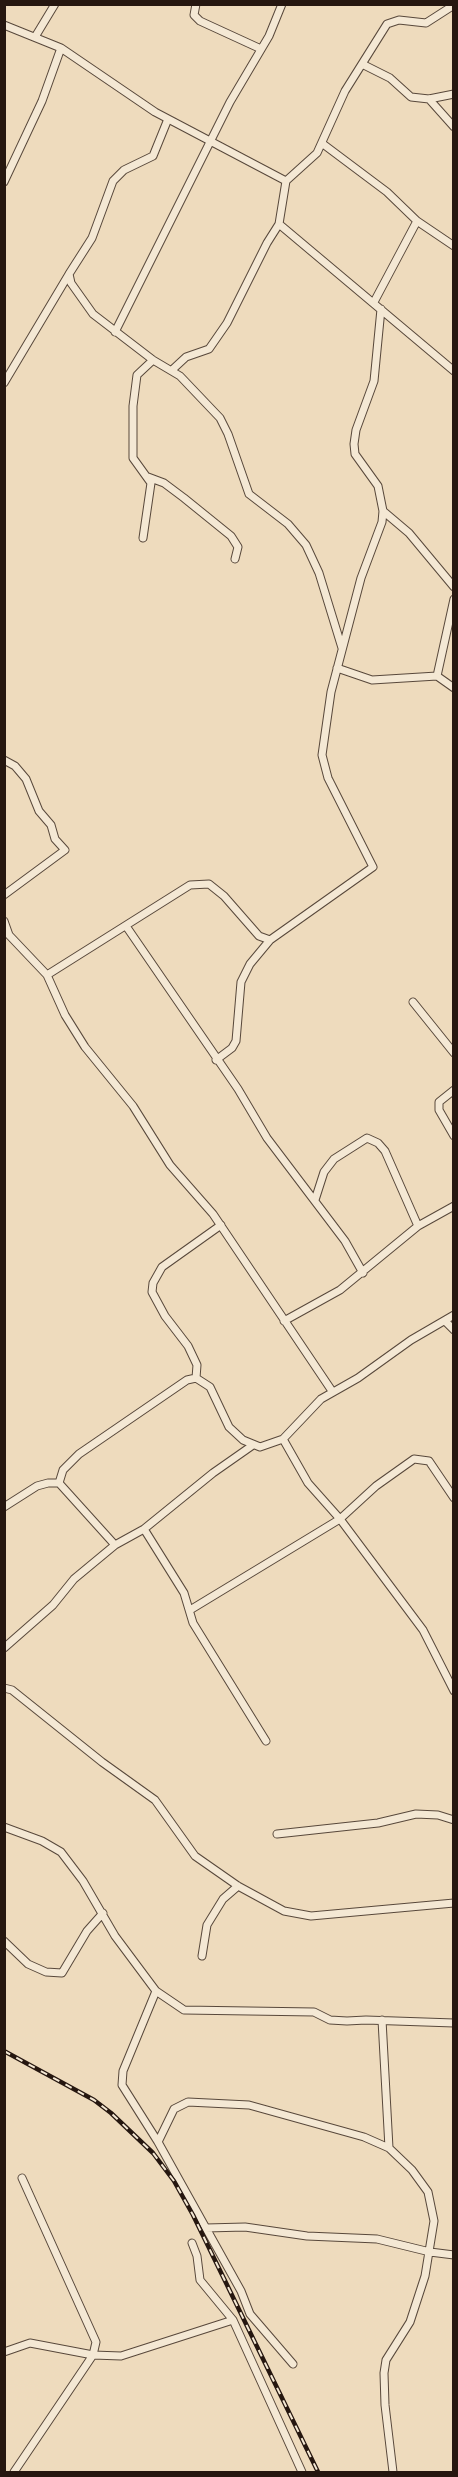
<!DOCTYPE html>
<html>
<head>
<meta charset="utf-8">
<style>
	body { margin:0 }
	#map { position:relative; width:458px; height:2477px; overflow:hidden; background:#eedbbd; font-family:"Old Standard TT",serif }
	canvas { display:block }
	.frame { position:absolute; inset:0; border:6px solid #261710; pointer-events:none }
</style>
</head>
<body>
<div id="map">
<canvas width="458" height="2477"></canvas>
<div class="frame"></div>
</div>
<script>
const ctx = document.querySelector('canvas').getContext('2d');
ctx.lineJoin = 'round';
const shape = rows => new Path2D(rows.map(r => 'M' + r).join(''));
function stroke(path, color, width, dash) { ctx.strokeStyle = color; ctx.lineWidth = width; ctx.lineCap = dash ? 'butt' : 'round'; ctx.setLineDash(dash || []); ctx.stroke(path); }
const street = shape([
	[196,4,194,15,200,21,261,49],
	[4,25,61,48,155,112,286,181],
	[35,37,55,4],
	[362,64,390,78,411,97,429,99,454,94],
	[429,99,454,127],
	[168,119,153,156,124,170,113,181,92,238,69,274,71,283,93,314,153,360,180,376,220,418,228,434,249,494,288,524,306,545,319,573,342,648],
	[323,144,387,192,417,221,454,246],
	[4,182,42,101,61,48],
	[279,224,454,371],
	[374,302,417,221],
	[115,332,230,102,269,36,282,4],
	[172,370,186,357,209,349,227,323,267,243,279,224,286,181,317,153,345,91,387,24,399,20,426,23,454,5],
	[4,383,69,274],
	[148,477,164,483,184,498,231,536,238,547,235,559],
	[383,511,409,533,454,587],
	[143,538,151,483,133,458,133,406,137,375,153,360],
	[337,668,372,680,437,676,454,688],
	[437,676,454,599],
	[4,760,15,766,26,779,39,811,51,825,55,839,65,850,4,895],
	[4,921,9,935,47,975,65,1015,85,1047,133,1106,170,1165,213,1214,332,1391],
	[126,926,238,1089,267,1138,345,1241,363,1273],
	[47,975,190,885,209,884,224,896,259,936,270,940,373,867,328,778,322,755,331,692,361,578,382,522,383,511,378,486,355,454,354,444,356,430,374,381,381,309],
	[413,1002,454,1053],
	[216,1060,232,1048,236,1041,241,982,250,964,270,940],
	[454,1090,439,1102,439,1110,454,1136],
	[315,1200,324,1172,334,1159,367,1138,378,1143,385,1151,418,1226],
	[284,1321,340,1290,418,1226,454,1206],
	[446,1322,454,1330],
	[196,1378,197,1365,188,1346,165,1316,152,1292,153,1283,162,1267,221,1225],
	[283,1439,308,1483,340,1519,423,1630,454,1691],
	[59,1483,63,1470,79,1454,187,1380,196,1378,210,1387,229,1427,243,1440,260,1447,283,1439,321,1399,358,1378,411,1340,454,1315],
	[4,1507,37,1486,48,1483,59,1483,115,1545],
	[144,1529,184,1593,193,1623,266,1741],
	[190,1610,340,1519,376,1486,414,1459,429,1461,454,1498],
	[4,1648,53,1605,74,1579,115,1545,144,1529,213,1473,253,1445],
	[4,1688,12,1690,102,1762,155,1800,195,1856,238,1886,284,1911,311,1916,454,1903],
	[4,1827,42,1841,61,1852,83,1881,115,1936,156,1991,184,2010,314,2012,330,2020,347,2021,366,2020,454,2023],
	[277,1834,378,1823,416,1814,438,1815,454,1820],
	[4,1941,28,1964,46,1972,62,1973,87,1931,103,1913],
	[202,1956,207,1925,223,1899,238,1886],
	[156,1991,123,2071,122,2085,158,2142,241,2291,250,2314,293,2364],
	[382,2020,389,2148],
	[158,2142,174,2109,188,2102,249,2105,364,2137,389,2148,412,2170,428,2192,434,2221,425,2276,410,2322,386,2360,384,2373,385,2405,393,2472],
	[206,2228,245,2227,307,2236,377,2239,430,2252,454,2255],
	[192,2243,197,2256,200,2280,233,2320,302,2472],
	[4,2352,30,2343,93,2355,121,2356,233,2320],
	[14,2472,93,2355,96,2342,22,2178]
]);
stroke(street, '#58483b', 9);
stroke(street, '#f4e8d4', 7);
const rail = shape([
	[4,2051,94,2100,111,2113,153,2153,174,2181,193,2215,318,2472]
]);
stroke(rail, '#261710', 4.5);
stroke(rail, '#f4e8d4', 2, [7]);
</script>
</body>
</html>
